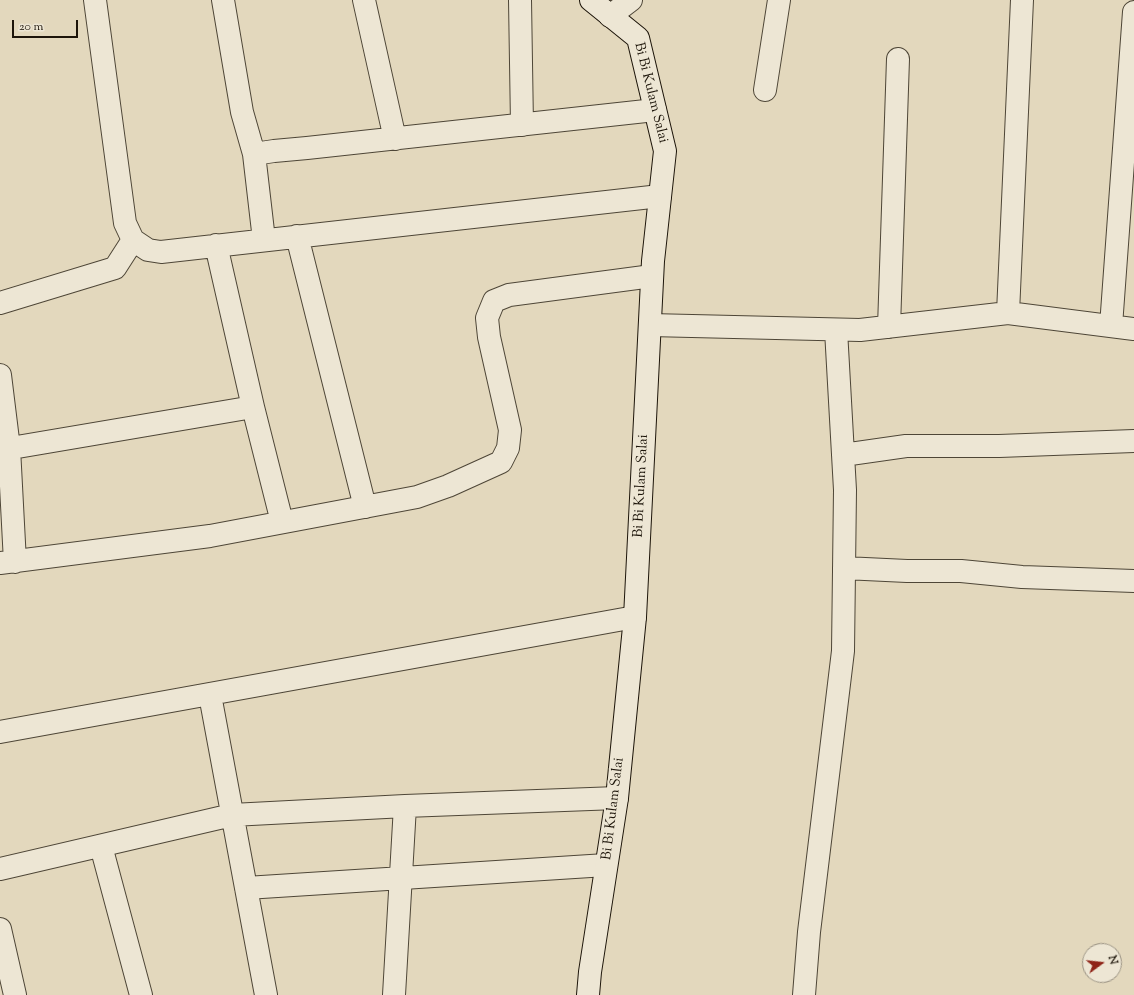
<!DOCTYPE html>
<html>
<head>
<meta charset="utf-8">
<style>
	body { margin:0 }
	#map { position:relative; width:1134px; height:995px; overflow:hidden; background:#e3d8bd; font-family:"Sorts Mill Goudy",serif }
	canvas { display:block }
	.north { position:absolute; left:1082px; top:943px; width:40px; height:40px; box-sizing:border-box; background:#ede6d4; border:1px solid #9a9283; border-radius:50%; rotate:75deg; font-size:11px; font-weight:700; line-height:16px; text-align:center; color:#1d150a }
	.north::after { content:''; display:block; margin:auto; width:14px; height:18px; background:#8f2418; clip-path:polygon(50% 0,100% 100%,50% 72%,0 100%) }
	.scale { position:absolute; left:12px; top:20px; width:66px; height:18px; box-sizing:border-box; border:2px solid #1d150a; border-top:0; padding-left:5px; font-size:12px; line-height:14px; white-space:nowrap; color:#1d150a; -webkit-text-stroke:3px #ede6d4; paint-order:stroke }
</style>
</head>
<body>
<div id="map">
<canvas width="1134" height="995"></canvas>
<div class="north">N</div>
<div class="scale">20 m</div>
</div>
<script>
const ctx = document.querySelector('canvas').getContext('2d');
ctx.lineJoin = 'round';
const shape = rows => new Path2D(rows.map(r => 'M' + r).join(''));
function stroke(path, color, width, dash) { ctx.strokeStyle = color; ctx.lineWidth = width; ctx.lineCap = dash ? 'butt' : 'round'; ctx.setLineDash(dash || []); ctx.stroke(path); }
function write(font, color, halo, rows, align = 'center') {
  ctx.font = font + ' "Sorts Mill Goudy",serif'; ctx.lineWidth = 4; ctx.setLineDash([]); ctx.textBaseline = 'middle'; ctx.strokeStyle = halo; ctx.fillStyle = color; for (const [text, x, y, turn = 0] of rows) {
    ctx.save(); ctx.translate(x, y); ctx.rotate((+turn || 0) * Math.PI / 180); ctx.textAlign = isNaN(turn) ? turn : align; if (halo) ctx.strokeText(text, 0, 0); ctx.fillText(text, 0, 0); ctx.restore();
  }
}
const street = shape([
	[95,0,125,223,133,240,148,250,161,252,660,196],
	[223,0,242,112,254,154,274,151,307,148,655,110],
	[364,0,395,139],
	[520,0,522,125],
	[610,16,631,0],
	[765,90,779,0],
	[254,154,264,240],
	[297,236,365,507],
	[0,303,115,268,133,240],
	[1008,313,1134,329],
	[650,325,860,330,1008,313,1022,0],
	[1111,326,1134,12],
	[889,327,898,59],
	[0,375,9,448,15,562],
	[253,407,282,522],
	[0,450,253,407,216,245],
	[843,455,906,446,999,446,1134,441],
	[0,563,210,536,417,497,448,486,501,462,508,448,510,430,489,337,487,318,494,301,509,295,652,276],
	[844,568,907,571,961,571,1022,577,1134,581],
	[210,695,266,995],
	[0,732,635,617],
	[101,846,141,995],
	[0,869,232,815,405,806,617,798],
	[246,888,606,865],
	[0,929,15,995],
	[394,995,405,806],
	[804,995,809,932,843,651,845,490,836,330]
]);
const secondary = shape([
	[588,995,590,972,617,798,635,617,653,261,665,151,638,38,591,0]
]);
stroke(street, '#4e4637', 24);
stroke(secondary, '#1d150a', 24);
stroke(street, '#ede6d4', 22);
stroke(secondary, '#ede6d4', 22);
write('14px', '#1d150a', '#ede6d4', [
	["Bi Bi Kulam Salai",650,93,76],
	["Bi Bi Kulam Salai",642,486,-87],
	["Bi Bi Kulam Salai",614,809,-83]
]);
</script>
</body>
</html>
